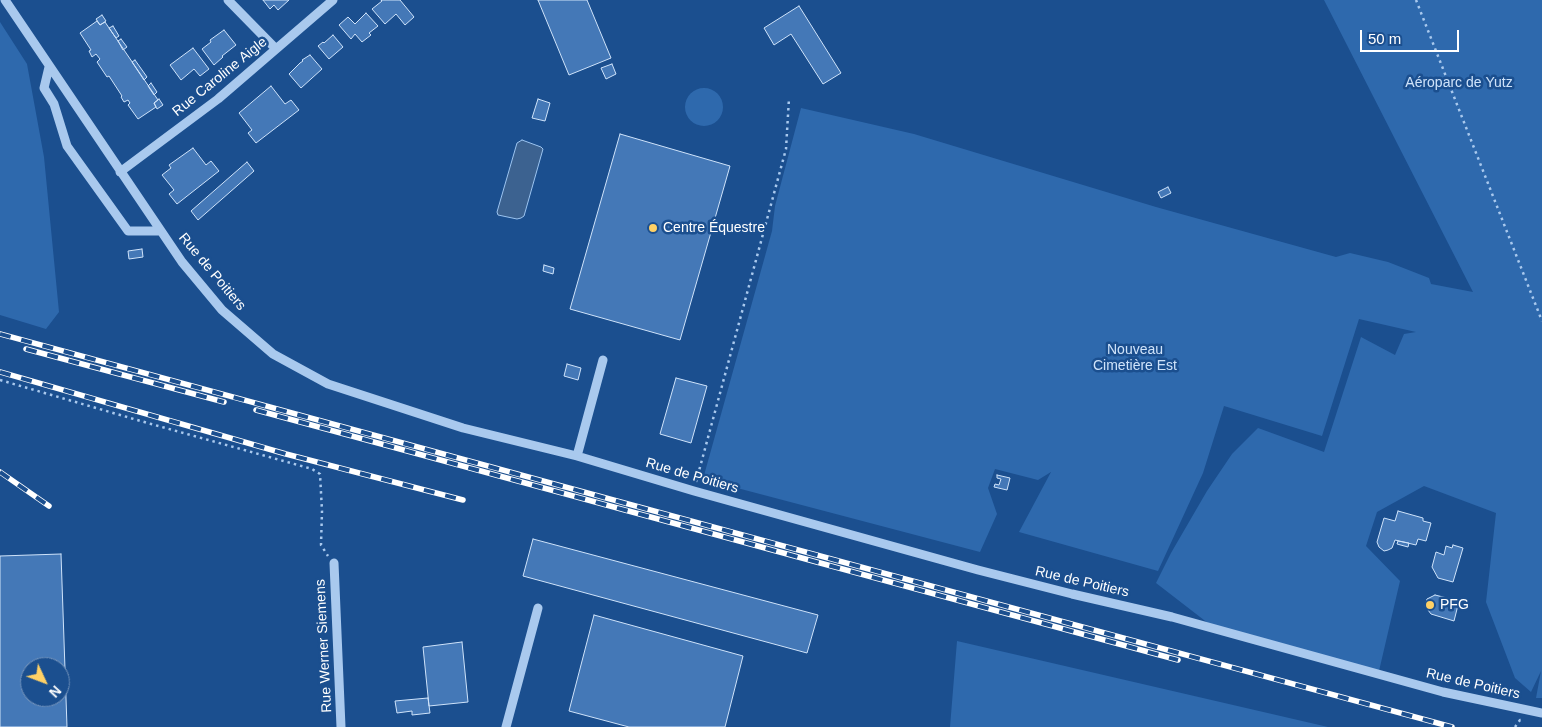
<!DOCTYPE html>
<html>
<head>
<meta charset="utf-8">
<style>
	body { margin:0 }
	#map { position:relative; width:1542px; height:727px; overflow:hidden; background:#1b4f8f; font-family:Helvetica,sans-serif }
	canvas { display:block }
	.north { position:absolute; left:20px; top:657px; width:50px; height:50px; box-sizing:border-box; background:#1b4f8f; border:1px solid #7695bc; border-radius:50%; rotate:133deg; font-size:14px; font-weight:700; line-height:20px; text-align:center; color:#fff }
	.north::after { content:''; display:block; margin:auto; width:18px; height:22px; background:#ffd166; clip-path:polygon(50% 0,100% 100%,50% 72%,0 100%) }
	.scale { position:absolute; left:1360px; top:30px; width:99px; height:22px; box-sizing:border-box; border:2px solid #fff; border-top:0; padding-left:6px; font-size:15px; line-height:18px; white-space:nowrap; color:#fff; -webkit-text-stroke:4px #1b4f8f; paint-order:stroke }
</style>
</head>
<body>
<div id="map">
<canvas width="1542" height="727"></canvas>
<div class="north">N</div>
<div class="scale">50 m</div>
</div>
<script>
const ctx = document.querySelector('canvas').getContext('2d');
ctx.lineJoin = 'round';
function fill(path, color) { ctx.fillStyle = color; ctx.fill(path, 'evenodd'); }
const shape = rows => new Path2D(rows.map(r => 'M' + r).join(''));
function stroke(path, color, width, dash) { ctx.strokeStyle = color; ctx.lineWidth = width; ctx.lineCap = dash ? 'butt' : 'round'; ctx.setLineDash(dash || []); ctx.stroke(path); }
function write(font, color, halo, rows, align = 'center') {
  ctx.font = font + ' Helvetica,sans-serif'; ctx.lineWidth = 5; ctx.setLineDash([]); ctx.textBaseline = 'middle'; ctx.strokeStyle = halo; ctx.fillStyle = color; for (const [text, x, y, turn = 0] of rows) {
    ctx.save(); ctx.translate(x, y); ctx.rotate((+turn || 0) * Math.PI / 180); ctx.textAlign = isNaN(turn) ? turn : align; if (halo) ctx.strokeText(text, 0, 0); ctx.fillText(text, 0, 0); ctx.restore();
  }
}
fill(shape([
	[1324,0,1542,0,1542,698,1536,698,1541,671,1531,692,1515,678,1486,602,1496,513,1424,486,1377,512,1366,546,1400,581,1379,671,1213,627,1156,583,1171,553,1207,491,1232,454,1258,428,1324,452,1361,337,1395,355,1404,334,1416,332,1359,319,1322,436,1224,406,1203,473,1158,571,1019,532,1051,472,1038,480,995,469,988,488,997,514,980,552,703,479,772,231,775,206,801,108,914,134,1156,207,1336,257,1350,253,1388,262,1429,278,1431,284,1473,292],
	[0,22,27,64,44,157,59,312,46,329,0,315],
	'685 107a19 19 0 1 1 38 0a19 19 0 1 1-38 0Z',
	[957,641,1328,727,950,727]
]), '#2e69ad');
const water = shape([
	[522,140,541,147,543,149,524,216,521,218,517,219,498,215,497,212,517,143,522,140]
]);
fill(water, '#3c6290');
stroke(water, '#9cc4f0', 1);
const building = shape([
	[263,0,289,0,278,10,274,5,270,9,263,0],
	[381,0,400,0,414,17,405,25,396,14,385,24,372,9,382,1,381,0],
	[538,0,587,0,611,58,569,75,538,0],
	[799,6,841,73,823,84,791,34,774,45,764,28,799,6],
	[366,13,378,26,369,33,371,35,362,42,355,34,351,39,339,25,348,17,355,24,366,13],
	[102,15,106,21,100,25,96,19,102,15],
	[97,21,100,25,105,22,158,100,154,103,156,107,138,119,128,105,130,103,128,100,124,102,121,97,122,96,109,76,107,77,97,62,100,59,96,54,92,57,89,51,91,50,80,33,97,21],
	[113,26,119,36,116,38,109,28,113,26],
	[224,30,236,45,222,56,223,57,214,65,202,49,211,42,210,40,224,30],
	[333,35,343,47,329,59,318,46,323,42,324,43,333,35],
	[121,39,127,47,123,50,118,41,121,39],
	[193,48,209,69,200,76,194,69,181,80,170,65,193,48],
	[310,55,322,69,301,88,289,74,300,63,303,61,302,60,310,55],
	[135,60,147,77,144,80,132,62,135,60],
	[612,64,616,74,606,79,601,68,612,64],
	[151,83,157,92,154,95,148,86,151,83],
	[271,86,285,104,291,100,299,110,256,143,248,133,252,130,239,113,271,86],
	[159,99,163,105,157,109,154,103,159,99],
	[538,99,550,103,545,121,532,118,538,99],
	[620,134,730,166,680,340,570,309,620,134],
	[193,148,206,165,211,161,219,171,177,204,169,194,174,190,162,175,171,168,169,165,193,148],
	[247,162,254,171,198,220,191,211,247,162],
	[1168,187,1171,193,1161,198,1158,192,1168,187],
	[142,249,143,257,129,259,128,251,142,249],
	[544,265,554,268,553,274,543,271,544,265],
	[567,364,581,368,578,380,564,376,567,364],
	[676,378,707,386,691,443,660,434,676,378],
	[997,475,1010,478,1007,490,994,487,995,484,999,485,1001,479,997,478,997,475],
	[1398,511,1423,518,1423,521,1431,523,1426,541,1418,539,1416,545,1395,540,1392,548,1388,550,1384,551,1379,547,1377,542,1384,518,1395,521,1398,511],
	[533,539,818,615,807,653,523,576,533,539],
	[1398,541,1409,543,1408,547,1397,544,1398,541],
	[1453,545,1463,548,1453,582,1438,578,1432,567,1436,552,1444,555,1446,546,1452,548,1453,545],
	[61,554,67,727,0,727,0,556,61,554],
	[30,667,60,667,60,697,30,697,30,667],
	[1435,595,1459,601,1454,621,1431,614,1425,606,1427,599,1435,595],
	[594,615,743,656,725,727,629,727,569,711,594,615],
	[462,642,468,702,429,706,423,647,462,642],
	[428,698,430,713,412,715,412,711,397,713,395,701,428,698]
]);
fill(building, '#4478b7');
stroke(building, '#cfe3fa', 1);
stroke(shape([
	[1416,0,1542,321],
	[0,380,151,424,312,469,320,474,322,511,321,545,328,556],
	[696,482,786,149,789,98],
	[1515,727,1520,720,1523,721]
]), '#a9c9ee', 2.5, [2.5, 4]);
stroke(shape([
	[5,0,182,262,222,310,273,354,328,384,463,428,577,456,694,491,978,570,1072,594,1172,617,1443,692,1542,713],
	[228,0,276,49],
	[49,67,44,88,54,104,67,146,128,231,161,231],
	[120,172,218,99,333,0],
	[577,456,603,360],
	[334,563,341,727],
	[506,727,538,608]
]), '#a9c9ee', 9);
const rail = shape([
	[0,334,1452,727],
	[26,349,224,402],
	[0,372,286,454,463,500],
	[256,410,1178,660],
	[0,472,49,506]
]);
stroke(rail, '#fff', 5.5);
stroke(rail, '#1b4f8f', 4, [11]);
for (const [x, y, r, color] of [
	[653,228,5,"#ffd166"],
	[1430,605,5,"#ffd166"]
]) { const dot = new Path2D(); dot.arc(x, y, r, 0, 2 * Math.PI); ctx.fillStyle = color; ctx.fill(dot); stroke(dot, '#1b4f8f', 2); }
write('14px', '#fff', '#1b4f8f', [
	["Rue Caroline Aigle",220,77,-39],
	["Rue de Poitiers",212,272,50],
	["Rue de Poitiers",692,476,16],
	["Rue de Poitiers",1082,582,13],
	["Rue Werner Siemens",324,646,-93],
	["Rue de Poitiers",1473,684,13]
]);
write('14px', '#cfe3fa', '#1b4f8f', [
	["Aéroparc de Yutz",1459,83],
	["Nouveau",1135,350],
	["Cimetière Est",1135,366]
]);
write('14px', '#fff', '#1b4f8f', [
	["Centre Équestre",663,228],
	["PFG",1440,605]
], 'left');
</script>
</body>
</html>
